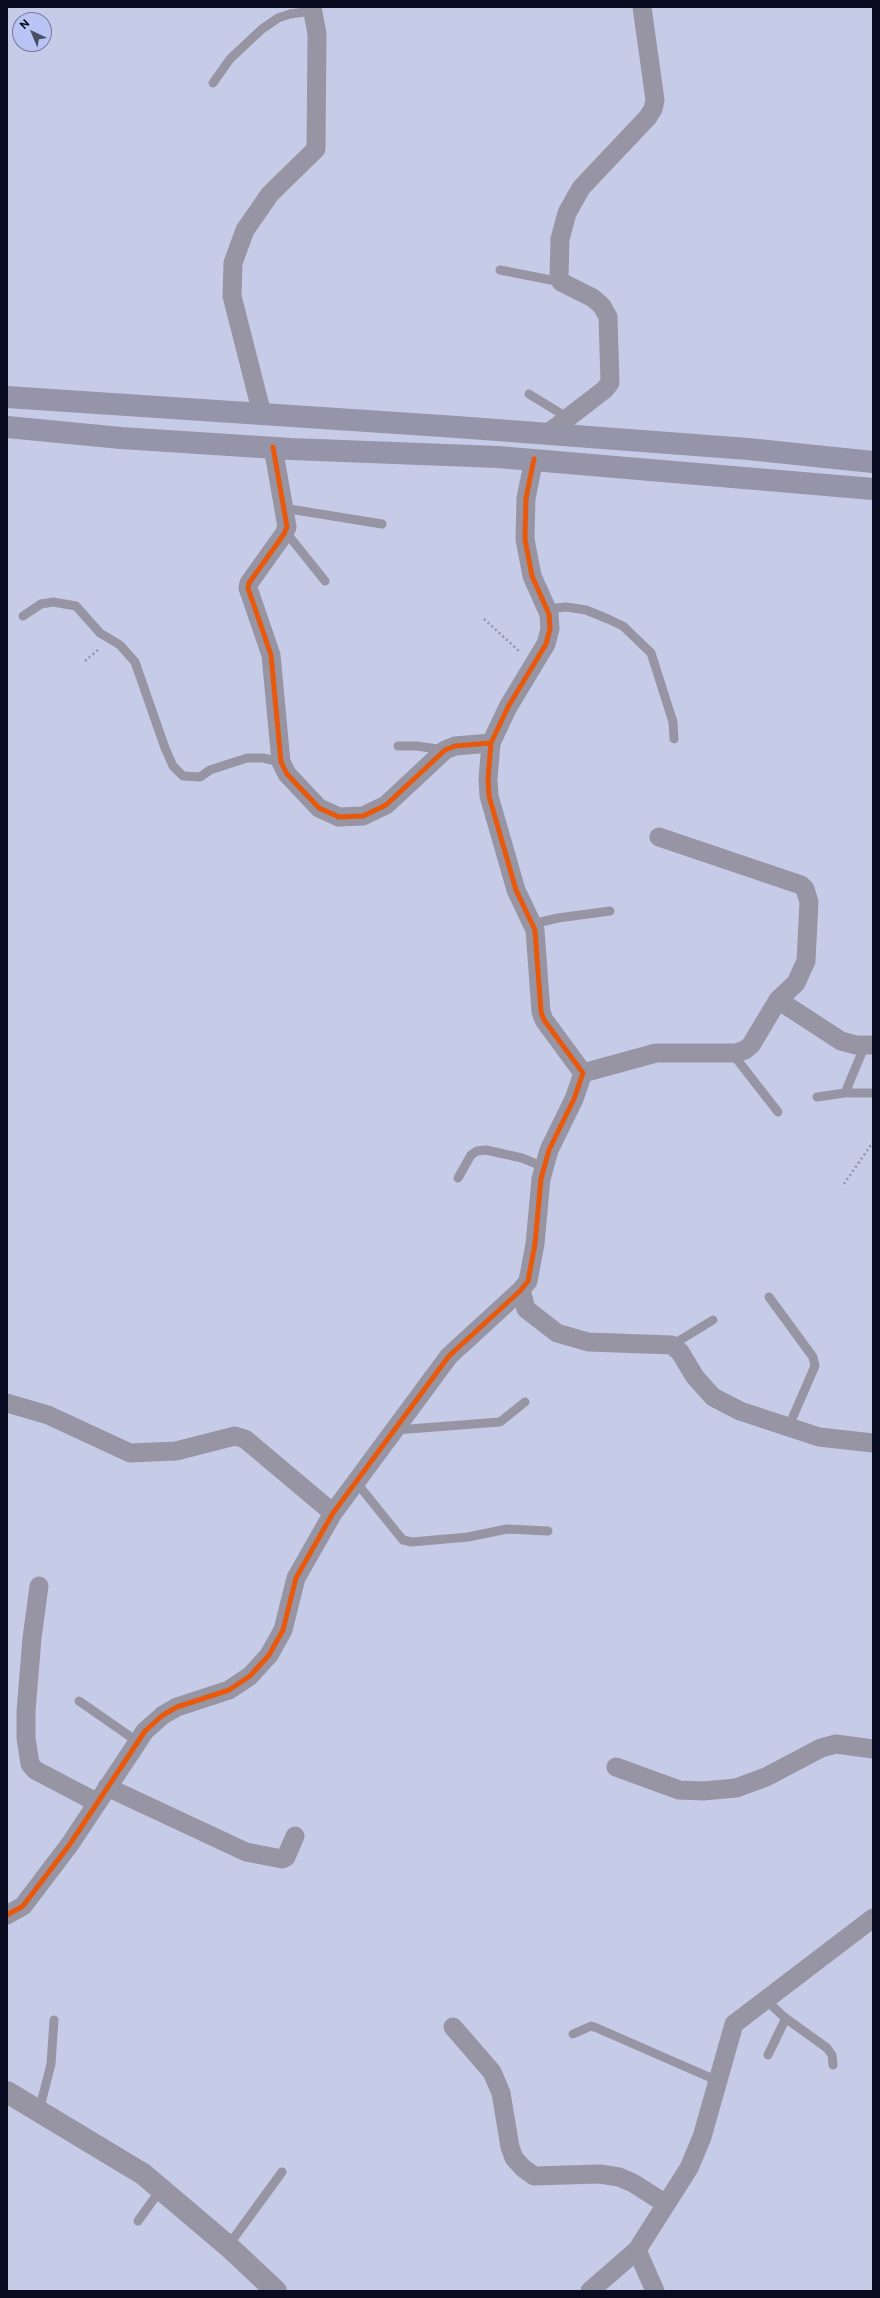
<!DOCTYPE html>
<html>
<head>
<meta charset="utf-8">
<style>
	body { margin:0 }
	#map { position:relative; width:880px; height:2298px; overflow:hidden; background:#c6cce7; font-family:Commissioner,sans-serif }
	canvas { display:block }
	.frame { position:absolute; inset:0; border:8px solid #090c21; pointer-events:none }
	.north { position:absolute; left:12px; top:12px; width:40px; height:40px; box-sizing:border-box; background:#b9c4f4; border:1px solid #737aa0; border-radius:50%; rotate:316deg; font-size:11px; font-weight:700; line-height:16px; text-align:center; color:#090c21 }
	.north::after { content:''; display:block; margin:auto; width:14px; height:18px; background:#4b4f66; clip-path:polygon(50% 0,100% 100%,50% 72%,0 100%) }
</style>
</head>
<body>
<div id="map">
<canvas width="880" height="2298"></canvas>
<div class="frame"></div>
<div class="north">N</div>
</div>
<script>
const ctx = document.querySelector('canvas').getContext('2d');
ctx.lineJoin = 'round';
const shape = rows => new Path2D(rows.map(r => 'M' + r).join(''));
function stroke(path, color, width, dash) { ctx.strokeStyle = color; ctx.lineWidth = width; ctx.lineCap = dash ? 'butt' : 'round'; ctx.setLineDash(dash || []); ctx.stroke(path); }
stroke(shape([
	[484,619,520,652],
	[85,661,99,649],
	[844,1184,873,1142]
]), '#9495a4', 2.5, [2, 3]);
stroke(shape([
	[213,83,230,59,262,29,278,18,290,14,312,11],
	[500,270,561,282],
	[529,394,568,418],
	[283,508,382,524],
	[285,531,325,581],
	[547,609,566,607,586,610,608,619,623,626,651,653,673,722,674,739],
	[23,616,41,604,53,602,76,606,100,633,120,645,135,662,165,748,173,766,183,776,200,777,210,770,247,758,263,758,281,762],
	[398,746,417,746,444,750],
	[532,924,558,918,610,911],
	[732,1053,778,1112],
	[845,1093,865,1045],
	[817,1097,845,1093,873,1093],
	[458,1178,471,1155,477,1151,486,1150,522,1158,544,1167],
	[769,1297,813,1357,815,1366,788,1428],
	[672,1345,713,1320],
	[396,1430,500,1422,525,1402],
	[356,1482,398,1534,403,1540,412,1542,468,1537,507,1529,548,1531],
	[79,1701,138,1742],
	[765,1999,784,2017,785,2020,768,2055],
	[784,2017,827,2048,832,2055,833,2065],
	[573,2034,591,2026,597,2028,718,2081],
	[39,2111,51,2064,54,2020],
	[138,2221,161,2189],
	[228,2246,282,2172]
]), '#9795a3', 9);
stroke(shape([
	[262,414,232,296,233,263,245,230,270,194,316,149,317,34,312,7],
	[547,434,604,390,610,383,608,317,602,306,593,298,561,282,559,277,560,239,567,213,581,188,648,117,653,109,655,100,642,7],
	[273,447,287,527,284,534,249,583,248,588,271,655,281,762,287,774,319,808,339,817,363,816,386,805,445,750,455,746,491,743],
	[778,1000,841,1041,856,1045,873,1045],
	[583,1073,656,1053,736,1053,745,1050,751,1045,778,1000,796,983,806,961,809,902,805,889,801,885,659,837],
	[521,1290,526,1309,557,1333,588,1342,672,1345,680,1352,695,1377,713,1397,740,1411,819,1437,873,1443],
	[7,1403,48,1415,130,1453,176,1451,235,1436,245,1439,333,1513],
	[39,1586,32,1638,26,1711,26,1738,30,1764,35,1770,96,1802],
	[616,1767,679,1790,703,1791,736,1788,766,1777,821,1748,836,1744,873,1749],
	[107,1787,246,1852,282,1859,286,1857,295,1836],
	[7,1915,23,1906,70,1844,145,1731,163,1715,177,1707,229,1690,250,1676,269,1655,283,1630,296,1578,333,1513,449,1356,521,1290,528,1281,535,1244,541,1179,549,1150,574,1099,583,1073,544,1020,541,1012,535,930,516,890,489,796,488,779,491,743,508,707,546,644,550,629,549,614,532,576,525,539,526,498,534,459],
	[453,2027,492,2072,501,2093,510,2147,514,2158,523,2168,534,2176,600,2174,619,2177,633,2183,666,2204],
	[637,2250,655,2291],
	[590,2291,637,2250,689,2168,702,2137,734,2024,873,1918]
]), '#9795a3', 19);
stroke(shape([
	[7,2092,143,2174,228,2246,276,2291]
]), '#9795a3', 22);
stroke(shape([
	[7,397,457,427,748,449,873,462],
	[7,427,121,438,291,449,498,457,873,489]
]), '#9694a8', 22);
stroke(shape([
	[273,447,287,527,284,534,249,583,248,588,271,655,281,762,287,774,319,808,339,817,363,816,386,805,445,750,455,746,491,743],
	[7,1915,23,1906,70,1844,145,1731,163,1715,177,1707,229,1690,250,1676,269,1655,283,1630,296,1578,333,1513,449,1356,521,1290,528,1281,535,1244,541,1179,549,1150,574,1099,583,1073,544,1020,541,1012,535,930,516,890,489,796,488,779,491,743,508,707,546,644,550,629,549,614,532,576,525,539,526,498,534,459]
]), '#e8590c', 5);
</script>
</body>
</html>
